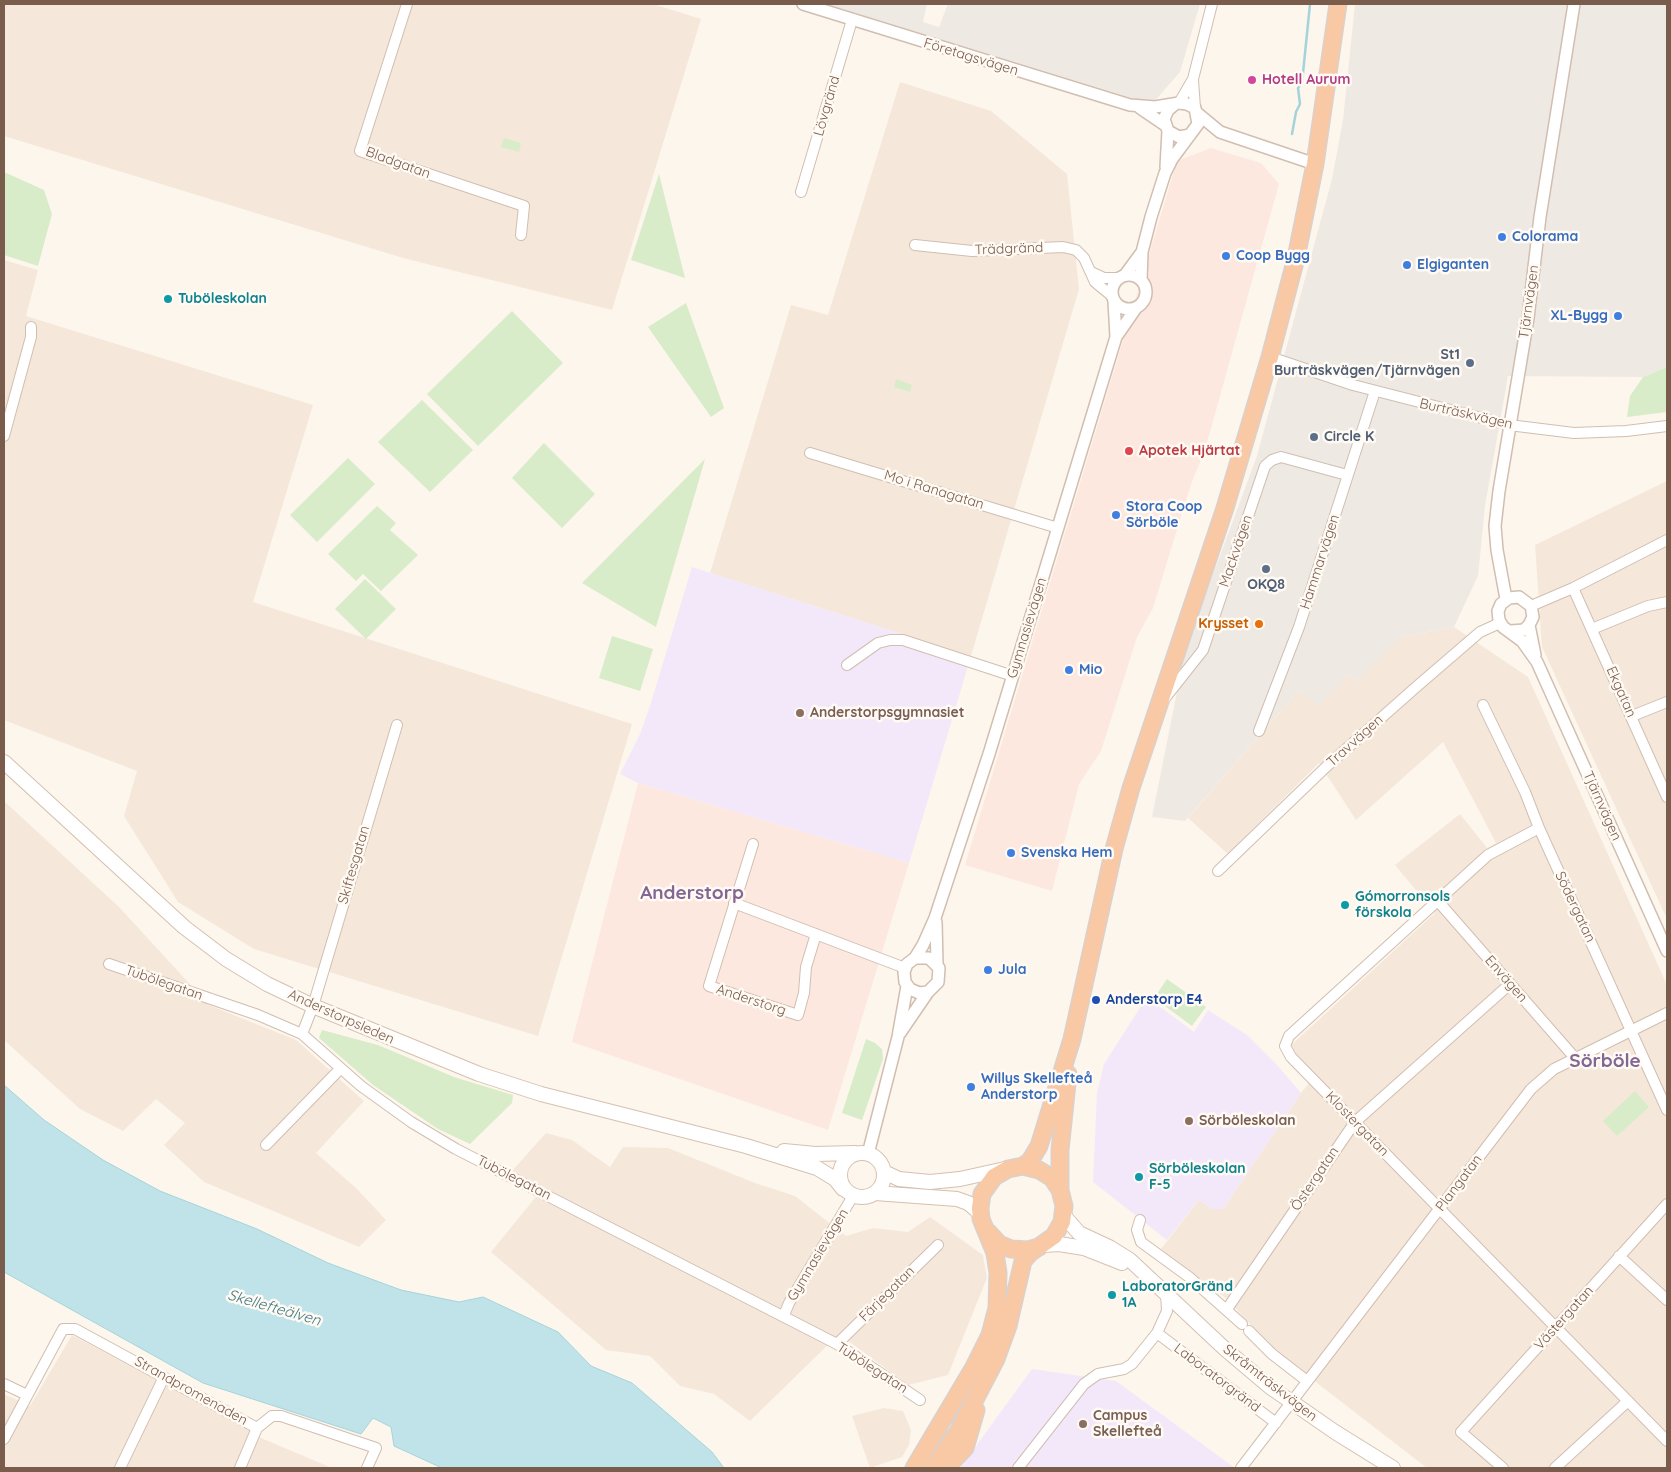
<!DOCTYPE html>
<html>
<head>
<meta charset="utf-8">
<style>
	body { margin:0 }
	#map { position:relative; width:1671px; height:1472px; overflow:hidden; background:#fdf6ec; font-family:Quicksand,sans-serif }
	canvas { display:block }
	.frame { position:absolute; inset:0; border:5px solid #7a5c4d; pointer-events:none }
</style>
</head>
<body>
<div id="map">
<canvas width="1671" height="1472"></canvas>
<div class="frame"></div>
</div>
<script>
const ctx = document.querySelector('canvas').getContext('2d');
ctx.lineJoin = 'round';
function fill(path, color) { ctx.fillStyle = color; ctx.fill(path, 'evenodd'); }
const shape = rows => new Path2D(rows.map(r => 'M' + r).join(''));
function stroke(path, color, width, dash) { ctx.strokeStyle = color; ctx.lineWidth = width; ctx.lineCap = dash ? 'butt' : 'round'; ctx.setLineDash(dash || []); ctx.stroke(path); }
function write(font, color, halo, rows, align = 'center') {
  ctx.font = font + ' Quicksand,sans-serif'; ctx.lineWidth = 5; ctx.setLineDash([]); ctx.textBaseline = 'middle'; ctx.strokeStyle = halo; ctx.fillStyle = color; for (const [text, x, y, turn = 0] of rows) {
    ctx.save(); ctx.translate(x, y); ctx.rotate((+turn || 0) * Math.PI / 180); ctx.textAlign = isNaN(turn) ? turn : align; if (halo) ctx.strokeText(text, 0, 0); ctx.fillText(text, 0, 0); ctx.restore();
  }
}
fill(shape([
	[4,4,653,4,701,19,612,310,403,258,4,136],
	[900,82,991,111,1067,174,1079,289,971,656,710,573,791,305,828,315],
	[4,260,38,270,26,316,313,405,253,602,632,724,538,1036,254,949,178,902,124,816,137,771,4,720],
	[1667,481,1667,919,1542,647,1535,545],
	[1454,627,1528,677,1667,985,1667,1468,1427,1468,1273,1349,1227,1299,1161,1249,1199,1200,1212,1209,1223,1209,1301,1093,1314,1077,1288,1048,1435,913,1395,865,1460,814,1487,848,1496,843,1443,742,1356,820,1319,763,1228,854,1188,818,1299,690,1319,705,1349,674,1357,681,1401,637],
	[4,801,119,907,209,1005,296,1040,364,1101,316,1153,356,1188,386,1220,359,1247,204,1182,164,1145,185,1123,156,1099,123,1131,80,1109,4,1040],
	[546,1133,572,1140,610,1167,623,1147,668,1148,755,1183,795,1196,846,1236,873,1228,908,1232,930,1217,983,1255,987,1278,948,1375,908,1385,839,1334,750,1421,714,1394,680,1386,650,1356,606,1350,491,1252,543,1188,512,1171],
	[72,1335,247,1428,261,1438,332,1468,4,1468,4,1394,30,1406],
	[884,1408,903,1411,911,1430,909,1445,902,1457,870,1468,852,1416]
]), '#f5e8da');
fill(shape([
	[1211,148,1261,163,1279,184,1205,450,1191,484,1153,608,1137,637,1101,751,1079,784,1052,891,965,865,1177,161],
	[638,783,909,863,828,1130,572,1042]
]), '#fde8e0');
fill(shape([
	[826,4,927,4,923,22,939,27,948,4,1200,4,1180,72,1152,104],
	[1355,4,1667,4,1667,367,1643,377,1508,376,1485,506,1478,576,1454,627,1401,637,1357,681,1349,674,1319,706,1299,690,1185,821,1152,817,1186,647,1257,456,1332,179,1343,120]
]), '#efe9e4');
fill(shape([
	[692,567,971,656,909,863,638,783,620,774,640,734,650,706],
	[1147,997,1194,1032,1208,1010,1247,1035,1277,1065,1301,1093,1223,1209,1212,1209,1199,1200,1167,1240,1093,1182,1097,1093,1104,1064],
	[1032,1369,1116,1381,1235,1468,960,1468]
]), '#f3e8fa');
fill(shape([
	[504,138,521,143,519,152,501,147],
	[4,172,44,190,52,214,38,266,4,255],
	[659,174,685,278,631,260],
	[686,303,724,408,711,417,648,327],
	[512,311,563,363,478,446,427,394],
	[1667,367,1667,412,1627,417,1630,396,1643,377],
	[896,379,912,385,910,392,894,387],
	[422,400,473,450,430,492,378,442],
	[544,443,595,494,562,528,512,478],
	[348,458,375,484,317,542,290,515],
	[705,459,697,487,656,627,582,583],
	[377,506,396,523,390,530,418,555,381,591,363,574,356,581,328,554],
	[365,579,396,609,366,639,335,609],
	[612,636,653,649,640,691,599,678],
	[1167,979,1206,1007,1192,1026,1154,998],
	[322,1030,378,1045,454,1077,513,1095,512,1103,470,1144,438,1129,373,1085,319,1038],
	[866,1039,875,1043,882,1049,883,1059,862,1120,842,1113],
	[1635,1091,1649,1107,1617,1136,1603,1121]
]), '#d8ecc9');
const water = shape([
	[4,1085,44,1120,103,1160,160,1191,257,1229,328,1263,401,1290,459,1302,483,1297,558,1332,591,1366,632,1383,712,1452,724,1468,442,1468,394,1446,391,1427,373,1418,361,1434,203,1383,4,1272,4,1085]
]);
fill(water, '#bfe3e8');
stroke(water, '#a5d3da', 1);
stroke(shape([
	[1292,134,1296,112,1300,104,1298,88,1302,83,1310,4]
]), '#a5d3da', 2.5);
const minor = shape([
	[407,4,360,151,524,206,521,235],
	[1193,80,1195,108],
	[1179,103,1193,79,1212,4],
	[801,192,852,20],
	[915,245,972,251,1063,247,1076,250,1084,258,1095,282,1112,296],
	[1091,272,1104,278,1119,278],
	[1270,357,1353,385,1509,425,1574,433,1626,431,1667,426],
	[4,436,31,337,31,327],
	[810,453,1058,528],
	[1573,588,1667,797],
	[1531,606,1573,588,1667,540],
	[1592,629,1648,606,1667,602],
	[847,665,878,643,890,640,903,640,1013,676],
	[1165,698,1203,650,1265,466,1272,460,1281,457,1347,475],
	[1483,705,1525,792,1539,828,1667,1110],
	[1632,716,1667,702],
	[1259,731,1299,627,1375,391],
	[1539,828,1488,855,1289,1036,1285,1046,1291,1057,1667,1441],
	[753,844,709,986,798,1015,804,993,806,967,816,934],
	[1218,871,1327,766,1415,688,1480,632,1500,623],
	[1437,900,1575,1058],
	[734,903,905,968],
	[109,964,258,1015,302,1034,361,1086,411,1122,456,1149,837,1344,920,1400],
	[302,1034,313,1006,397,725],
	[266,1145,340,1069],
	[1140,1220,1137,1230,1141,1242,1189,1277,1242,1324],
	[1619,1256,1667,1300],
	[1227,1309,1355,1122,1510,984],
	[784,1315,789,1303,853,1196],
	[1249,1331,1272,1354,1307,1381],
	[1157,1333,1167,1311,1166,1293],
	[837,1344,938,1245],
	[4,1384,27,1395],
	[4,1439,63,1329,75,1329,257,1428,272,1416,281,1416,376,1448,367,1468],
	[120,1468,164,1377],
	[240,1468,257,1428],
	[1018,1468,1084,1384,1098,1374,1124,1369,1132,1364,1157,1333,1276,1423],
	[1241,1468,1531,1089,1554,1069,1667,1013],
	[1503,1468,1461,1432,1667,1204],
	[1555,1468,1628,1401]
]);
const tertiary = shape([
	[803,4,1130,105,1155,107,1179,103,1187,104,1195,108,1198,124,1172,159,1165,173,1151,217,1142,252,1141,280],
	[1174,105,1168,110,1164,119,1168,131,1179,137,1190,135],
	[1140,108,1165,125],
	[1197,113,1220,132,1315,164],
	[1166,167,1168,131],
	'1112 292a17 17 0 1 1 34 0a17 17 0 1 1-34 0Z',
	[1125,275,1142,252],
	[1116,337,1136,308],
	[1506,599,1497,550,1495,526,1499,491,1528,318,1540,217,1574,4],
	[1529,625,1535,655],
	[1511,631,1524,630,1529,625,1533,617,1531,606,1519,597,1509,598,1501,604,1498,611,1499,620,1503,627,1522,641,1537,662,1667,951],
	[936,922,937,964],
	[915,958,929,958,939,968,938,982,928,992,919,993,910,989,905,982,904,972,907,964,915,958,923,945,935,918,989,754,1116,337,1114,301],
	[900,1033,928,992],
	[868,1154,898,1037,907,986]
]);
const secondary = shape([
	[4,762,184,927,226,959,267,984,313,1006,479,1074,541,1094,746,1146,817,1168,835,1179,843,1189],
	[784,1151,815,1154,855,1153],
	'840 1175a22 22 0 1 1 44 0a22 22 0 1 1-44 0Z',
	[884,1172,899,1179,930,1182,960,1179,1005,1169],
	[875,1193,957,1199,968,1203,981,1214],
	[1064,1216,1079,1233,1109,1247,1130,1260,1225,1349,1270,1387,1335,1432,1393,1468],
	[1044,1245,1059,1244,1084,1248,1122,1263]
]);
const trunk = shape([
	[1023,1166,1030,1161,1039,1146,1072,1039,1114,849,1131,788,1225,508,1270,357,1296,258,1315,164,1338,4],
	[1060,1190,1060,1150,1068,1074],
	[988,1232,999,1244,1011,1249,1028,1250,1039,1247],
	[914,1468,974,1367,990,1335,997,1308,998,1273,995,1253,981,1219,980,1208,982,1194,994,1177,1008,1169,1023,1166,1039,1170,1052,1178,1060,1190,1064,1206,1062,1222,1054,1236,1030,1253,1023,1261,1008,1326,996,1359,958,1432,933,1468],
	[946,1468,965,1448,976,1410]
]);
stroke(minor, '#d1beb0', 12);
stroke(tertiary, '#d1beb0', 14);
stroke(secondary, '#d6c0b0', 16);
stroke(trunk, '#dad1cd', 19);
stroke(minor, '#fff', 10);
stroke(tertiary, '#fff', 11);
stroke(secondary, '#fff', 14);
stroke(trunk, '#f9c8a4', 16);
for (const [x, y, r, color] of [
	[1252,80,5,"#d1479c"],
	[1502,237,5,"#3f7fe0"],
	[1226,256,5,"#3f7fe0"],
	[1407,265,5,"#3f7fe0"],
	[168,299,5,"#0f9aa8"],
	[1618,316,5,"#3f7fe0"],
	[1470,363,5,"#5c6f8a"],
	[1314,437,5,"#5c6f8a"],
	[1129,451,5,"#e0444e"],
	[1116,515,5,"#3f7fe0"],
	[1266,569,5,"#5c6f8a"],
	[1259,624,5,"#e8710a"],
	[1069,670,5,"#3f7fe0"],
	[800,713,5,"#8d6e63"],
	[1011,853,5,"#3f7fe0"],
	[1345,905,5,"#0f9aa8"],
	[988,970,5,"#3f7fe0"],
	[1096,1000,5,"#1a4fb4"],
	[971,1087,5,"#3f7fe0"],
	[1189,1121,5,"#8d6e63"],
	[1139,1177,5,"#0f9aa8"],
	[1112,1295,5,"#0f9aa8"],
	[1083,1424,5,"#8d6e63"]
]) { const dot = new Path2D(); dot.arc(x, y, r, 0, 2 * Math.PI); ctx.fillStyle = color; ctx.fill(dot); stroke(dot, '#fffaf3', 2); }
write('14px', '#7a5c4d', '#fffaf3', [
	["Företagsvägen",971,57,17],
	["Lövgränd",827,106,-74],
	["Bladgatan",398,163,20],
	["Trädgränd",1009,249,-2],
	["Tjärnvägen",1529,302,-82],
	["Burträskvägen",1466,414,13],
	["Mo i Ranagatan",934,490,17],
	["Mackvägen",1236,551,-71],
	["Hammarvägen",1320,562,-72],
	["Gymnasievägen",1027,628,-73],
	["Ekgatan",1621,692,66],
	["Travvägen",1355,741,-42],
	["Tjärnvägen",1602,806,66],
	["Skiftesgatan",354,865,-74],
	["Södergatan",1575,907,65],
	["Envägen",1506,979,49],
	["Tubölegatan",164,983,19],
	["Anderstorg",751,1000,18],
	["Anderstorpsleden",341,1017,24],
	["Klostergatan",1357,1124,46],
	["Tubölegatan",514,1178,27],
	["Östergatan",1315,1179,-56],
	["Plangatan",1459,1183,-53],
	["Gymnasievägen",818,1255,-59],
	["Färjegatan",887,1294,-45],
	["Västergatan",1564,1318,-48],
	["Tubölegatan",872,1368,33],
	["Laboratorgränd",1217,1378,37],
	["Skråmträskvägen",1270,1383,38],
	["Strandpromenaden",191,1391,29]
]);
write('bold 14px', '#b23c85', '#fffaf3', [
	["Hotell Aurum",1262,80]
], 'left');
write('bold 14px', '#366cbe', '#fffaf3', [
	["Colorama",1512,237],
	["Coop Bygg",1236,256],
	["Elgiganten",1417,265],
	["XL-Bygg",1608,316,"right"],
	["Stora Coop",1126,507],
	["Sörböle",1126,523],
	["Mio",1079,670],
	["Svenska Hem",1021,853],
	["Jula",998,970],
	["Willys Skellefteå",981,1079],
	["Anderstorp",981,1095]
], 'left');
write('bold 14px', '#0d838f', '#fffaf3', [
	["Tuböleskolan",178,299],
	["Gómorronsols",1355,897],
	["förskola",1355,913],
	["Sörböleskolan",1149,1169],
	["F-5",1149,1185],
	["LaboratorGränd",1122,1287],
	["1A",1122,1303]
], 'left');
write('bold 14px', '#4e5e75', '#fffaf3', [
	["St1",1460,355],
	["Burträskvägen/Tjärnvägen",1460,371],
	["Circle K",1324,437,"left"],
	["OKQ8",1266,585,"center"]
], 'right');
write('bold 14px', '#be3a42', '#fffaf3', [
	["Apotek Hjärtat",1139,451]
], 'left');
write('bold 14px', '#c56008', '#fffaf3', [
	["Krysset",1249,624]
], 'right');
write('bold 14px', '#785e54', '#fffaf3', [
	["Anderstorpsgymnasiet",810,713],
	["Sörböleskolan",1199,1121],
	["Campus",1093,1416],
	["Skellefteå",1093,1432]
], 'left');
write('bold 14px', '#164399', '#fffaf3', [
	["Anderstorp E4",1106,1000]
], 'left');
write('italic 15px', '#437c86', '#fffaf3', [
	["Skellefteälven",274,1308,16]
]);
write('bold 19px', '#846695', '#fffaf3', [
	["Anderstorp",692,893],
	["Sörböle",1605,1061]
]);
</script>
</body>
</html>
